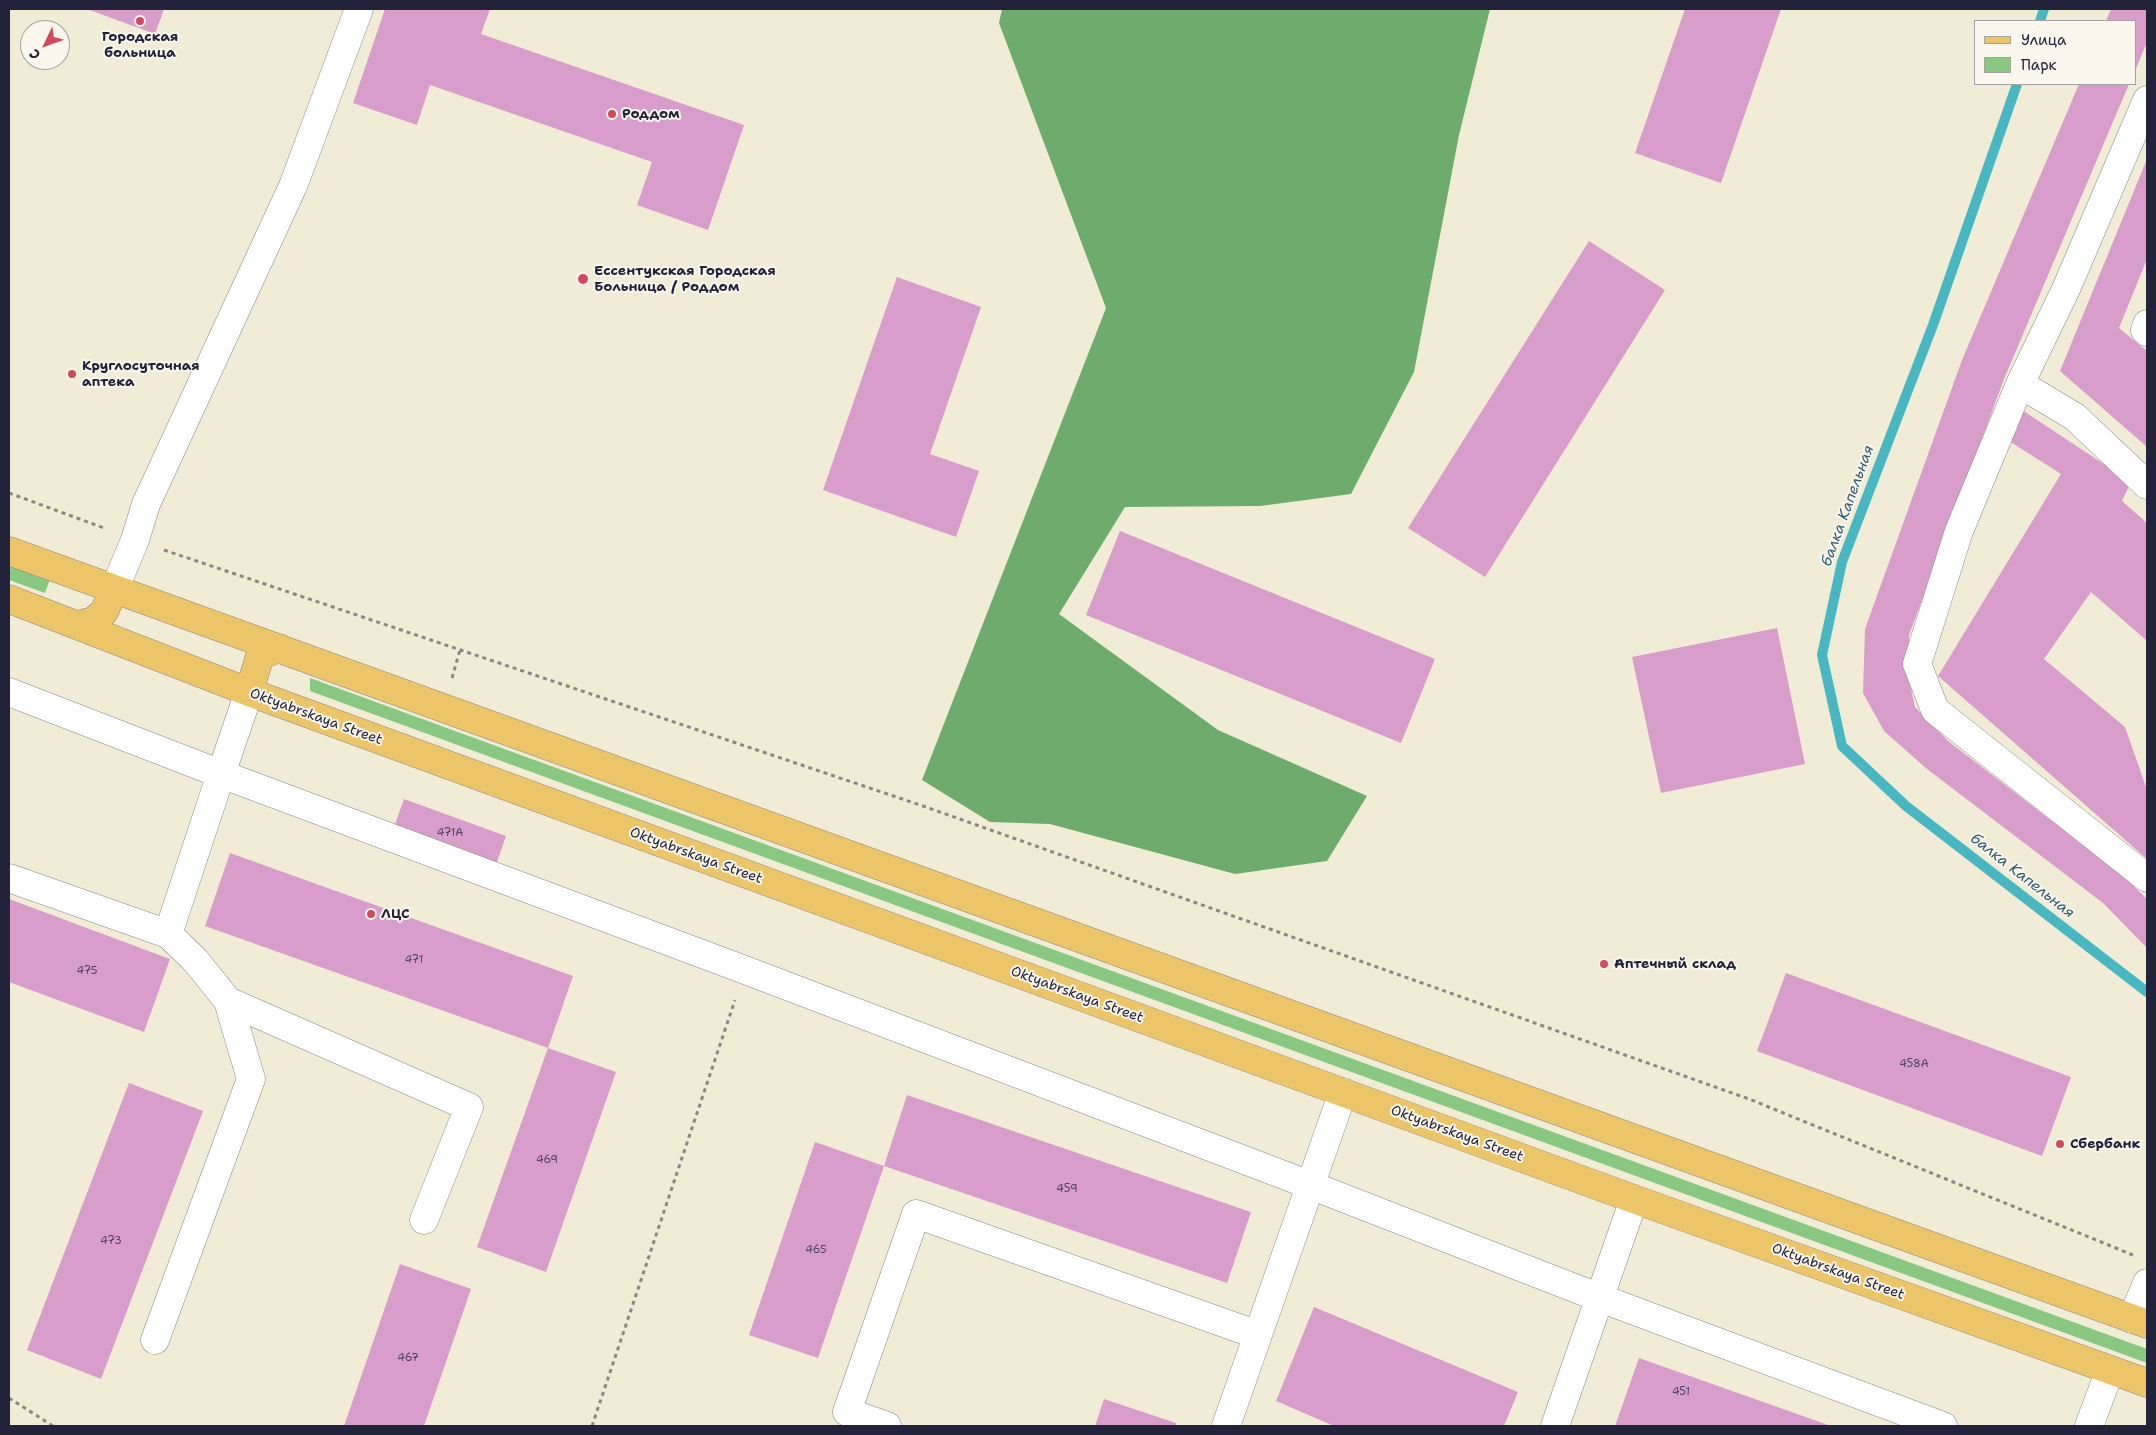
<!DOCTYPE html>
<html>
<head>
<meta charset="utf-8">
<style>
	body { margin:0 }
	#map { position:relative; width:2156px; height:1435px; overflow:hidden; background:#f1ecd6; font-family:"Shantell Sans",sans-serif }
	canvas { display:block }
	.frame { position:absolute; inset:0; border:10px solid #22223b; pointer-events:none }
	.legend { position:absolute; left:1974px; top:20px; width:162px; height:65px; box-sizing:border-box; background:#fbf7ec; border:1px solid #a4a2a5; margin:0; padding:6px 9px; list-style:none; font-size:15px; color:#22223b }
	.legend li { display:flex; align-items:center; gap:10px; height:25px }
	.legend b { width:25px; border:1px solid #a4a2a5 }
	.north { position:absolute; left:20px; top:20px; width:50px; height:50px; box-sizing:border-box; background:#fbf7ec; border:1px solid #a4a2a5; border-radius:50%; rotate:228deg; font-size:14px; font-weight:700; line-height:20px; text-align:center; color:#22223b }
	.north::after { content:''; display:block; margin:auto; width:18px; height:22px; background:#d1495b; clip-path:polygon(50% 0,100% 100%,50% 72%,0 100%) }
</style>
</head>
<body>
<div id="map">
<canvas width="2156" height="1435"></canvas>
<div class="frame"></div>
<ul class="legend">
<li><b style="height:6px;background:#edc569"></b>Улица</li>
<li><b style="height:14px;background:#88c880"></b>Парк</li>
</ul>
<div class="north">С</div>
</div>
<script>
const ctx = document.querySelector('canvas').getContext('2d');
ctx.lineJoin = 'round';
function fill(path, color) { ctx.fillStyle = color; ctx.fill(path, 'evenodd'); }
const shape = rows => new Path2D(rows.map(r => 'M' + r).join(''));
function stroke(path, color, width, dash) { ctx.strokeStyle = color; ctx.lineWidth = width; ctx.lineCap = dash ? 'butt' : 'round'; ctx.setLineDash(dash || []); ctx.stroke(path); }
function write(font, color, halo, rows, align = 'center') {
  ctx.font = font + ' "Shantell Sans",sans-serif'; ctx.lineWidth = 4; ctx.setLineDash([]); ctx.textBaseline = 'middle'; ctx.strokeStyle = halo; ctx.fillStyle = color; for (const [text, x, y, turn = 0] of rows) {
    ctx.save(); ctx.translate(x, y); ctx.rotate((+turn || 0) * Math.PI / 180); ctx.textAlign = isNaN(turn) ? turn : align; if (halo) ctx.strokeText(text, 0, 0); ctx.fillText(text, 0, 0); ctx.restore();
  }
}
fill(shape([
	[9,563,50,579,45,593,9,580],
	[310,678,2147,1349,2147,1363,310,691]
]), '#88c880');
fill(shape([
	[1002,9,1490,9,1459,135,1414,372,1351,494,1260,506,1125,507,1059,614,1218,730,1367,796,1327,861,1235,874,1050,824,990,822,922,780,1106,308,999,23]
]), '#6eac6e');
stroke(shape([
	[2040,21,2044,9],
	[2017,84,1933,325,1842,562,1822,655,1842,746,1906,806,2147,992]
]), '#48b7c1', 10);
fill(shape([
	[87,9,164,9,155,34],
	[385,9,490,9,481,34,744,125,708,230,637,205,652,162,430,85,417,125,353,103],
	[1685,9,1781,9,1721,183,1635,153],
	[2111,9,2147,9,2147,42,2135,71,2135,21,2106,21],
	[2079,84,2129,84,2004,379,1909,635,1909,681,1915,707,1948,741,2122,875,2147,899,2147,948,2103,903,1927,769,1884,731,1863,693,1865,629,1962,360],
	[2147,159,2147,259,2119,328,2147,351,2147,447,2060,371],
	[1589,241,1665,290,1485,577,1408,528],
	[897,277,981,307,930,454,979,471,956,537,823,490],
	[2022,410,2131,482,2122,501,2147,523,2147,641,2091,592,2044,659,2125,727,2147,790,2147,859,1938,676,2061,474,2009,441],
	[1120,531,1435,659,1401,743,1086,615],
	[1777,628,1805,764,1661,793,1632,657],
	[404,799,506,836,495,868,393,830],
	[230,853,573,976,548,1048,616,1072,546,1272,477,1247,548,1048,205,926],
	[9,899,170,959,144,1032,9,982],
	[1786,973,2071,1077,2042,1156,1757,1051],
	[129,1083,203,1111,101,1379,27,1350],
	[907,1095,1251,1212,1227,1283,884,1166,818,1358,749,1335,815,1142,884,1166],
	[400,1264,471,1289,424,1426,344,1426],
	[1314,1307,1518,1392,1504,1426,1334,1426,1276,1401],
	[1639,1358,1831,1426,1615,1426],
	[1104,1399,1176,1423,1176,1426,1095,1426]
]), '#d99dcc');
const minor = shape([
	[2147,100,2066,289,2020,384,1959,531,1917,664,1935,710,2147,878],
	[2147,324,2145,330,2147,332],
	[2020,384,2075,417,2147,485],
	[114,590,135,540,146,504,293,186,359,9],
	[9,692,221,774,249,692],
	[9,878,168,934,221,774,745,970,1310,1185,1600,1298,1943,1426],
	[228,1001,469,1107,424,1220],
	[2132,1319,2147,1283],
	[155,1340,251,1079,228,1001,195,960,168,934],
	[887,1426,847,1412,916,1214,1258,1335],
	[1226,1426,1343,1092],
	[1555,1426,1634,1199],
	[2089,1426,2110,1370]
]);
const major = shape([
	[9,551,2147,1324],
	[9,599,249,692,1634,1199,2147,1383],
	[77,625,93,621,104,612,114,590],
	[249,692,260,656,279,648]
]);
stroke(minor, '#8a8788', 29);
stroke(major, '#8a8788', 29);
stroke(shape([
	[9,493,104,528],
	[164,550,923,806,1749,1099,2133,1255],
	[452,678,460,650],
	[9,1398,53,1426],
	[592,1426,735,1000]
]), '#8a8788', 3, [4, 4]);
stroke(minor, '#fff', 28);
stroke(major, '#edc569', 28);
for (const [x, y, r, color] of [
	[140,21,5,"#d1495b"],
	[612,114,5,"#d1495b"],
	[583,279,6,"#d1495b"],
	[72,374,5,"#d1495b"],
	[371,914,5,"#d1495b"],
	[1604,964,5,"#d1495b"],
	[2060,1144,5,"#d1495b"]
]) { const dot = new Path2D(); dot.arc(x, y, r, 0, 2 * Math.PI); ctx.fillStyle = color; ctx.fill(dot); stroke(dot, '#fbf7ec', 2); }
write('11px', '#50415f', null, [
	["471А",450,833],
	["471",414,960],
	["475",87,971],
	["458А",1914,1064],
	["469",547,1160],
	["459",1067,1189],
	["473",111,1241],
	["465",816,1250],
	["467",408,1358],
	["451",1681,1392]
]);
write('bold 14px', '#22223b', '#fbf7ec', [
	["Городская",140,37,"center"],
	["больница",140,53,"center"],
	["Роддом",622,114],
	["Ессентукская Городская",594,271],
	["Больница / Роддом",594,287],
	["Круглосуточная",82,366],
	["аптека",82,382],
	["ЛЦС",381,914],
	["Аптечный склад",1614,964],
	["Сбербанк",2070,1144]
], 'left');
write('14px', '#22223b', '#fbf7ec', [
	["Oktyabrskaya Street",316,717,20],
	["Oktyabrskaya Street",696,856,20],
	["Oktyabrskaya Street",1077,995,20],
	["Oktyabrskaya Street",1457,1134,20],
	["Oktyabrskaya Street",1838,1272,20]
]);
write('italic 15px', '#315e71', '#fbf7ec', [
	["балка Капельная",1848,506,-70],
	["балка Капельная",2022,876,38]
]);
</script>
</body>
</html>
